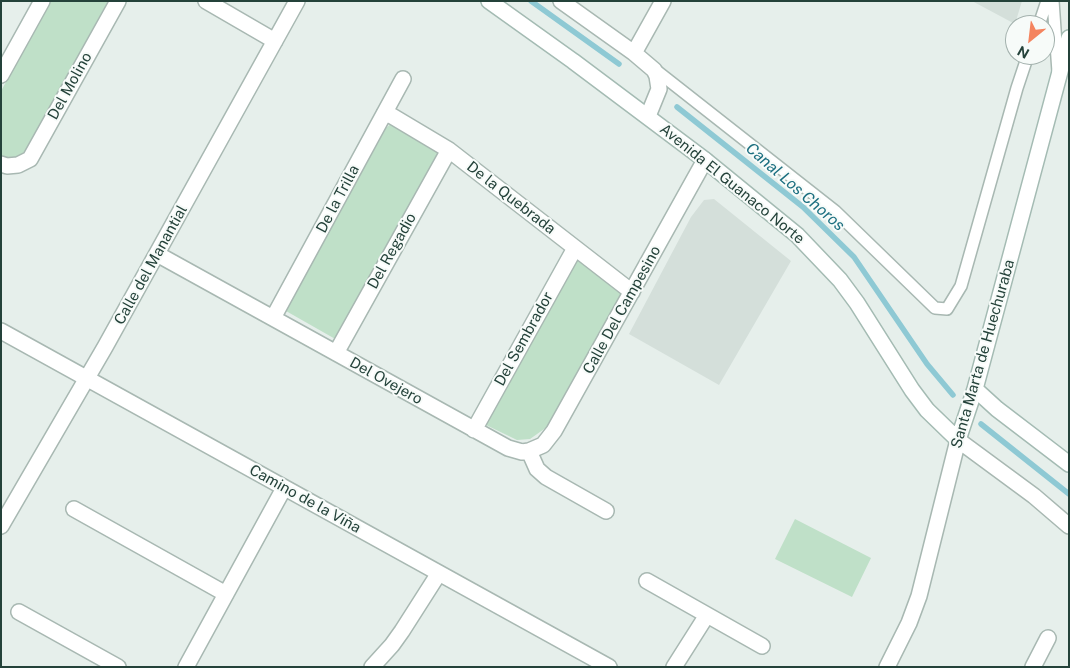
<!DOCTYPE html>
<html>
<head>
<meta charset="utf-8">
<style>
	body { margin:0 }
	#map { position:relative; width:1070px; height:668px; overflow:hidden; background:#e6efeb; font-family:"Public Sans",sans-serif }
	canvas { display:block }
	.frame { position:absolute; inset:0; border:2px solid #24423a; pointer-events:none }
	.north { position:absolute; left:1005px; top:15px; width:50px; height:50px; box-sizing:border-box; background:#f7fbf9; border:1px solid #a3b1ad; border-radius:50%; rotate:209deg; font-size:14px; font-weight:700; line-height:20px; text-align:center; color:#24423a }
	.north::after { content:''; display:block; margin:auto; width:18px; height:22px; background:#f4845f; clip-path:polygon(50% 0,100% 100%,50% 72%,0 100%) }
</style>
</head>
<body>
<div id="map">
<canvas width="1070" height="668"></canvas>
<div class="frame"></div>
<div class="north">N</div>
</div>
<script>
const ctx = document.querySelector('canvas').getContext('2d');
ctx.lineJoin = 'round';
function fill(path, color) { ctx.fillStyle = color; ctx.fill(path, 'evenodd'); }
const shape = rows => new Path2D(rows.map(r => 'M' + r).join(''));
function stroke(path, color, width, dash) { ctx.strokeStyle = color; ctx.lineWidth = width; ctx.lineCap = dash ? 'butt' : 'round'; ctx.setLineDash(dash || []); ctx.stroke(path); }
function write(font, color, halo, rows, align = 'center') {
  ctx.font = font + ' "Public Sans",sans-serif'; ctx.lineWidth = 4; ctx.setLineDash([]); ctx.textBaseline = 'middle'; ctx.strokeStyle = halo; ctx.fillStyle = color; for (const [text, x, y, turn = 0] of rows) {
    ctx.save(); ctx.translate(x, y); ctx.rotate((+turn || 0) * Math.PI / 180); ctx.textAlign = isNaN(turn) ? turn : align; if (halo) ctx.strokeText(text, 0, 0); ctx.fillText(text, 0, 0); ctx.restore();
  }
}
fill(shape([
	[972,1,1022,1,1015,24],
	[714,199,791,261,719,385,629,334,691,217,704,200]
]), '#d4dfda');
fill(shape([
	[51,1,108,1,24,155,10,161,1,156,1,91],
	[394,121,439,152,337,340,286,311,386,128],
	[577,260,622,294,547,427,530,439,517,440,484,424],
	[795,519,871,558,852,597,775,559]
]), '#bfe0c8');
stroke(shape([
	[531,1,619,64],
	[677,107,803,207,854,257,927,364,953,395],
	[981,424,1069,494]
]), '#8ec9d4', 5.5);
const lane = shape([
	[1053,1,1058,72],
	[1039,25,1047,1],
	[653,68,835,211,935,308,947,309,961,286,1017,88,1028,55]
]);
const street = shape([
	[206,1,275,41],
	[561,1,634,53,654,70,657,76,659,89,648,116],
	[634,53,663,1],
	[1,75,42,1],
	[384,114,392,116,449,150,632,292],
	[1,164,7,166,18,165,30,159,118,1],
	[157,254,508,448,522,452,529,451,543,445,554,431,705,160],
	[273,318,403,79],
	[1,331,609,667],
	[336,353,449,150],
	[474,430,575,248],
	[529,451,537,469,546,477,606,511],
	[74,509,226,594],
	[1,526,105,347,297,1],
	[647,581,762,646],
	[19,612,118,667],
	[186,667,284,488],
	[372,667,392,645,402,631,439,573],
	[674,667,707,615],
	[887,667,909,623,919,596,958,440,1034,496,1069,526],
	[1033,667,1048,638]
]);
const secondary = shape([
	[489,1,573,61,705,160,797,235,840,280,857,303,912,390,927,410,958,440,975,389,1069,38],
	[975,389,997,409,1069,464]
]);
stroke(lane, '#a8b8b2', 14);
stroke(street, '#a8b8b2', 18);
stroke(secondary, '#a4bbb3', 18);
stroke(lane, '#fff', 11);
stroke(street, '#fff', 15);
stroke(secondary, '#fff', 15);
write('15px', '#24423a', '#f7fbf9', [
	["Del Molino",70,86,-61],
	["Avenida El Guanaco Norte",732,184,39],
	["De la Quebrada",511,198,38],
	["De la Trilla",338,199,-62],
	["Del Regadio",392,251,-61],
	["Calle del Manantial",151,265,-61],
	["Calle Del Campesino",622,310,-61],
	["Del Sembrador",524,339,-61],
	["Santa Marta de Huechuraba",983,354,-74],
	["Del Ovejero",386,381,29],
	["Camino de la Viña",305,499,29]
]);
write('italic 16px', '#1c6f80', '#f7fbf9', [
	["Canal Los Choros",795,187,41]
]);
</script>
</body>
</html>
